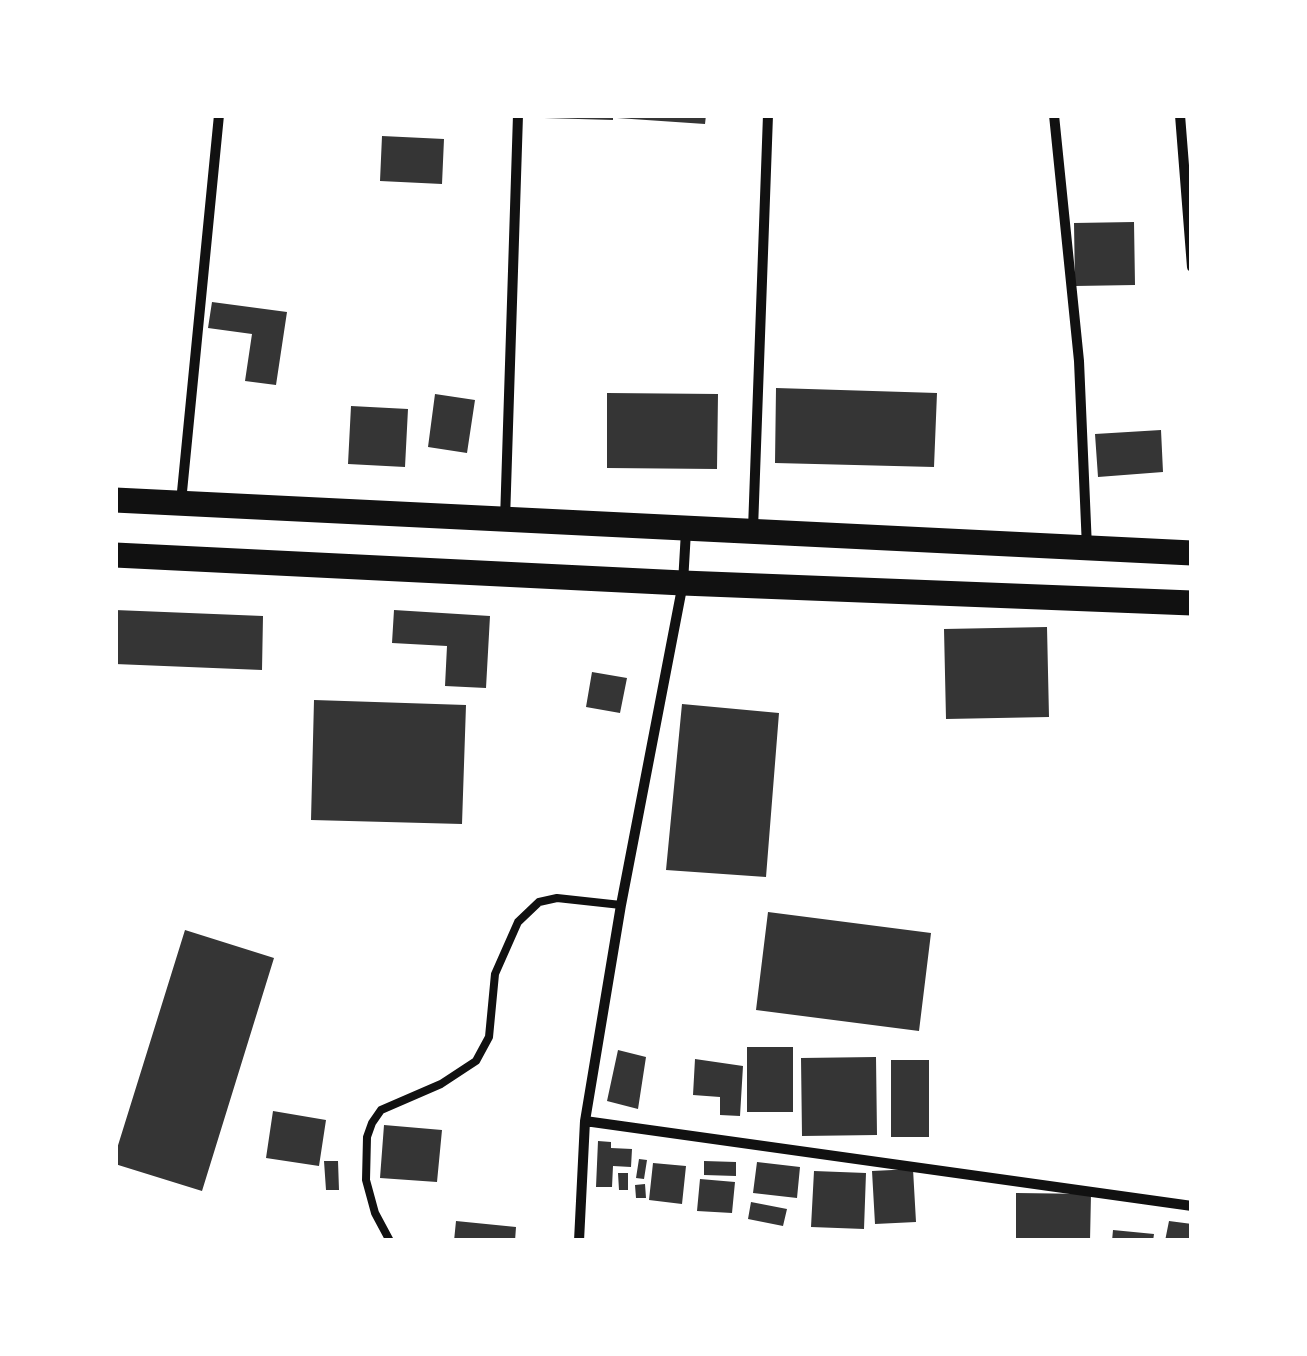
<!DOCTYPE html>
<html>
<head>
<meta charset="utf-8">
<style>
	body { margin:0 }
	#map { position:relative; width:1307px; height:1356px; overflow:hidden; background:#fff; font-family:"Noto Sans",sans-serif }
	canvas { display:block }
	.frame { position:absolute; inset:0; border:118px solid #fff; pointer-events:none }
</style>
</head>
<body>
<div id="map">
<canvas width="1307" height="1356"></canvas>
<div class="frame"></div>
</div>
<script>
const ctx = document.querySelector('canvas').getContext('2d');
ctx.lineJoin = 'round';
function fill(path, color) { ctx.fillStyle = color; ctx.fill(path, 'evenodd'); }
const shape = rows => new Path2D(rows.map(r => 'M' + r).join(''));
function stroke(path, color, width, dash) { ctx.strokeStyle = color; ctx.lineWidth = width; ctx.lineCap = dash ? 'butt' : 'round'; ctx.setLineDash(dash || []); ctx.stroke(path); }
fill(shape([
	[544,115,613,115,613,120,544,118],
	[617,115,706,115,705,124,617,118],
	[382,136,444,139,442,184,380,181],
	[1134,222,1135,285,1075,286,1074,223],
	[212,302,287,312,276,385,245,381,252,334,208,328],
	[776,388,937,393,934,467,775,463],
	[607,393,718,394,717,469,607,468],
	[435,394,475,400,467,453,428,447],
	[351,406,408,409,405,467,348,464],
	[1161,430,1163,472,1098,477,1095,434],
	[115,610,263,616,262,670,115,664],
	[394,610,490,616,486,688,445,686,447,646,392,643],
	[1047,627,1049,717,946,719,944,629],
	[592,672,627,678,620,713,586,707],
	[314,700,466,705,462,824,311,820],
	[682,704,779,713,766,877,666,870],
	[768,912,931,933,919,1031,756,1010],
	[185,930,274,958,202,1191,115,1164,115,1155],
	[747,1047,793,1047,793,1112,747,1112],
	[618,1050,646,1057,638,1109,607,1101],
	[876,1057,877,1135,802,1136,801,1058],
	[695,1059,743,1066,740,1116,720,1115,720,1097,693,1095],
	[891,1060,929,1060,929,1137,891,1137],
	[273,1111,326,1120,319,1166,266,1158],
	[384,1125,442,1130,437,1182,380,1178],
	[598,1141,611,1142,611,1148,632,1149,631,1167,613,1166,612,1187,596,1187],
	[639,1159,647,1160,644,1179,636,1178],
	[324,1161,338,1161,339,1190,326,1190],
	[704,1161,736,1162,736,1176,704,1175],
	[757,1162,800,1167,797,1198,753,1193],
	[653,1163,686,1166,682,1204,649,1200],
	[913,1169,916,1222,875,1224,872,1171],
	[814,1171,866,1173,864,1229,811,1227],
	[618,1173,628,1173,628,1190,619,1190],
	[700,1179,735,1182,732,1213,697,1211],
	[645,1184,646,1198,636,1198,635,1185],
	[1016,1193,1091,1194,1090,1241,1016,1241],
	[751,1202,787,1209,783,1226,748,1219],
	[456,1221,516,1227,515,1241,454,1241],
	[1169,1221,1192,1224,1192,1241,1165,1241],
	[1113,1230,1154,1234,1153,1241,1112,1241]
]), '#353535');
stroke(shape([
	[390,1241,375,1213,366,1180,367,1137,372,1123,381,1110,441,1084,476,1061,489,1037,495,974,518,922,539,902,557,898,621,905]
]), '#111', 8);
stroke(shape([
	[1054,115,1079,361,1087,548],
	[1180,115,1192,267],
	[181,502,219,115],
	[505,520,518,115],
	[753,529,768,115],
	[585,1121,1192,1206],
	[579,1241,585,1121,621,905,683,583,686,531]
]), '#111', 10);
stroke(shape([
	[115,500,1192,553],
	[115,555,683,583,1192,603]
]), '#111', 25);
</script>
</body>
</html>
